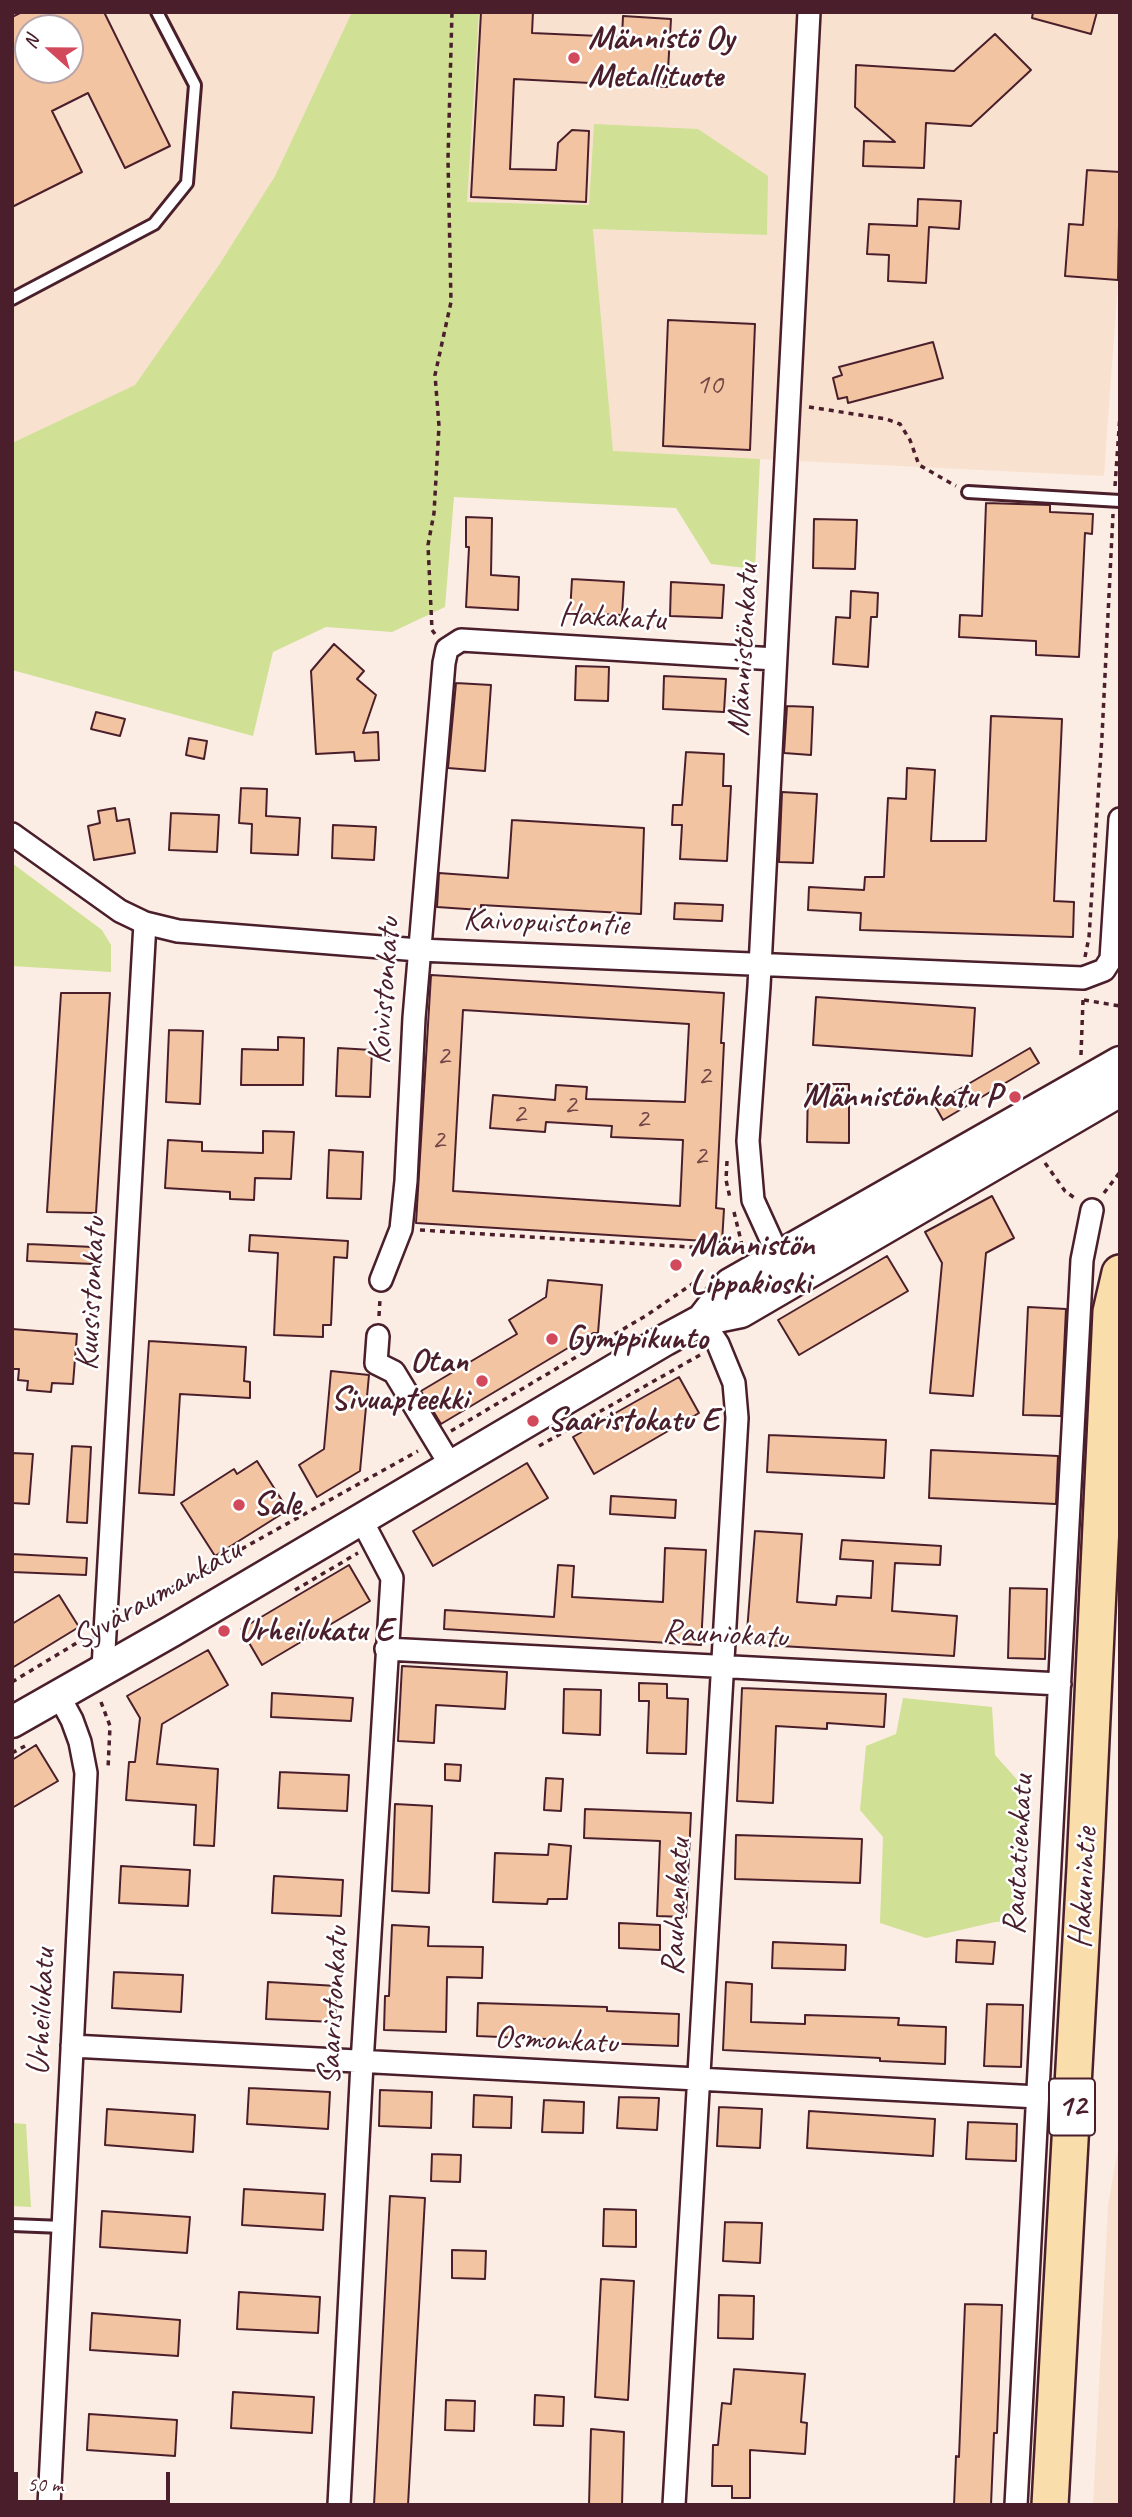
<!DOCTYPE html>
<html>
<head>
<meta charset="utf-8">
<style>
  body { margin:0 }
  #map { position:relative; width:1132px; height:2517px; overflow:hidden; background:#fbede3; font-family:Caveat,sans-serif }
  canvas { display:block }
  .frame { position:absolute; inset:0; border:14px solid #4a1f2b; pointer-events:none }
  .north { position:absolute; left:14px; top:14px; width:70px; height:70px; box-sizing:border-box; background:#fff; border:2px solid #b7a5aa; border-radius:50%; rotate:291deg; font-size:19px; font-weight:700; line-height:28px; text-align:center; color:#4a1f2b }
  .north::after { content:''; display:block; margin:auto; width:24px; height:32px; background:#d1495b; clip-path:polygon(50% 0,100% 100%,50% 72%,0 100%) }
  .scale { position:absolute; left:14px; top:2472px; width:156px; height:32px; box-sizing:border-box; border:4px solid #4a1f2b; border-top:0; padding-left:9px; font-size:21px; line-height:24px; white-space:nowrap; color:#4a1f2b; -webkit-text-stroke:5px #fff; paint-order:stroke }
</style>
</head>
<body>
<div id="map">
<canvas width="1132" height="2517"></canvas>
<div class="frame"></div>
<div class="north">N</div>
<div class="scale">50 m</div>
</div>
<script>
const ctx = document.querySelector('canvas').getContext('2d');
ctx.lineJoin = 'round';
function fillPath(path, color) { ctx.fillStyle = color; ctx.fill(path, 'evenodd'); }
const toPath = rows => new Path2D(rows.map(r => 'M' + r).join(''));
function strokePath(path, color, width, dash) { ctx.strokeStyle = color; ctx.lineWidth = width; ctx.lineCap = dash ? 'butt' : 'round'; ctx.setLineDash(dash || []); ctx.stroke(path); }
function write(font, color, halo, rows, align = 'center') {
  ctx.font = font + ' Caveat,sans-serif'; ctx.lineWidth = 5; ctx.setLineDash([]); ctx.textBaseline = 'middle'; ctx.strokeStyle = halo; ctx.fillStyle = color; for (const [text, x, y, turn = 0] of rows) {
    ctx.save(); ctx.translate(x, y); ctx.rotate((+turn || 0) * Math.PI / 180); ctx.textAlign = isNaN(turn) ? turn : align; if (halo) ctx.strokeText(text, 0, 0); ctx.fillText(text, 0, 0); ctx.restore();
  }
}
const built = toPath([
  [12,12,352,12,275,176,219,265,135,385,12,443],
  [28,28,70,28,70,70,28,70],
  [479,12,1120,12,1120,254,1104,476,613,452,593,229,767,235,594,124,589,205,466,202],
  [1120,2137,1120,2505,1093,2505,1108,2205]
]);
const green = toPath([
  [352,12,479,12,467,202,589,205,594,124,698,129,768,176,767,235,593,229,613,451,760,459,755,569,711,564,676,508,454,497,445,607,392,632,326,627,273,652,253,736,12,670,12,443,135,385,219,265,275,176],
  [12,863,102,930,111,945,111,972,12,966],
  [903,1698,992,1707,995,1755,1021,1784,1015,1921,995,1922,926,1938,880,1923,883,1837,860,1810,866,1746,896,1734],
  [12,2123,26,2124,31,2207,12,2206]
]);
const building = toPath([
  [22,12,104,12,170,146,125,168,88,93,52,111,82,172,12,207,12,17,22,12],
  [28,28,70,28,70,70,28,70,28,28],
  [481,12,533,12,532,33,622,37,623,16,671,19,667,87,514,79,510,169,556,170,558,143,572,130,589,131,586,202,471,197,481,12],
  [1033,12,1097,12,1091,34,1032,18,1033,12],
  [995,34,1031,70,971,126,926,123,924,168,863,166,864,141,895,142,855,107,856,65,954,71,995,34],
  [1087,170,1120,172,1118,280,1065,276,1069,224,1083,225,1087,170],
  [918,199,961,201,959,229,929,227,926,283,888,281,889,255,867,254,869,224,917,226,918,199],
  [668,320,755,324,750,450,663,446,668,320],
  [933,342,943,378,848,403,847,397,838,399,833,378,842,375,839,367,933,342],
  [986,503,1050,505,1050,512,1093,514,1092,534,1085,533,1079,657,1036,655,1036,641,959,637,960,615,982,616,986,503],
  [466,517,492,518,491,575,519,577,518,610,466,607,469,547,466,547,466,517],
  [814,519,857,520,855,569,813,568,814,519],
  [572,579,624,582,622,615,570,613,572,579],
  [671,582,724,585,722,618,670,616,671,582],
  [851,591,878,593,877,617,871,617,868,667,833,664,836,617,850,618,851,591],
  [334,644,364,671,357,679,376,695,363,733,378,732,379,760,355,761,354,752,316,754,311,671,334,644],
  [576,666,609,667,608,701,575,700,576,666],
  [664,676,726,679,724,712,663,709,664,676],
  [456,683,491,685,485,771,448,768,456,683],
  [787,706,813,707,811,755,784,753,787,706],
  [96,712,125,719,120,736,91,729,96,712],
  [991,716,1062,719,1054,901,1074,902,1073,937,860,930,861,913,808,910,809,887,864,890,865,877,884,877,888,798,906,799,907,768,935,770,931,841,986,841,991,716],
  [189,738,207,741,204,759,186,755,189,738],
  [686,752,724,754,723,786,731,786,727,861,680,859,682,825,672,825,673,805,682,805,686,752],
  [241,788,267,789,266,816,300,818,298,855,251,853,252,824,239,823,241,788],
  [782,792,817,794,813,863,779,862,782,792],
  [115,808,117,821,129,819,135,853,94,860,88,826,100,823,98,811,115,808],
  [171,813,219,815,217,852,169,850,171,813],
  [512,820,644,828,641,914,481,905,481,910,437,907,439,873,508,878,512,820],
  [333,825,376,827,374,860,332,858,333,825],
  [675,903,723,905,722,921,674,919,675,903],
  [431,975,724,993,721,1043,724,1043,716,1208,724,1209,722,1242,416,1223,431,975],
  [463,1010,689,1024,685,1102,586,1099,587,1087,556,1085,555,1100,493,1095,490,1128,545,1132,546,1122,612,1126,611,1137,683,1140,680,1206,453,1191,463,1010],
  [61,993,110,993,96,1213,47,1212,61,993],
  [816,997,975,1008,972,1056,813,1045,816,997],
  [169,1030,203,1031,200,1104,166,1102,169,1030],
  [278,1037,304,1038,303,1085,241,1085,242,1049,278,1050,278,1037],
  [338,1048,372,1050,370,1097,336,1096,338,1048],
  [1030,1048,1039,1063,943,1120,934,1104,1030,1048],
  [808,1084,849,1084,849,1143,807,1142,808,1084],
  [263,1131,294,1132,291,1179,255,1178,254,1200,230,1199,230,1192,165,1188,168,1140,202,1142,202,1151,263,1153,263,1131],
  [329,1150,363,1152,361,1199,327,1198,329,1150],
  [992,1196,1014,1238,986,1253,973,1396,930,1393,942,1263,925,1232,992,1196],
  [250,1235,348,1241,347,1258,334,1257,331,1325,323,1325,323,1337,274,1335,278,1253,249,1251,250,1235],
  [28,1244,93,1247,93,1264,27,1261,28,1244],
  [887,1256,908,1291,799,1355,778,1320,887,1256],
  [548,1280,602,1285,598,1333,593,1333,441,1424,421,1391,517,1334,509,1320,546,1297,548,1280],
  [1028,1307,1066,1309,1061,1416,1023,1415,1028,1307],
  [12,1329,77,1334,73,1384,52,1383,51,1392,27,1390,28,1381,18,1380,19,1369,12,1369,12,1329],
  [149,1341,246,1347,244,1381,250,1382,250,1398,180,1394,174,1495,139,1493,149,1341],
  [331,1371,369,1375,360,1471,317,1497,299,1465,324,1449,331,1371],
  [679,1377,699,1413,594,1474,573,1437,679,1377],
  [769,1435,886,1440,884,1478,767,1472,769,1435],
  [72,1446,91,1447,87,1523,67,1522,72,1446],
  [931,1450,1058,1456,1056,1504,929,1498,931,1450],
  [12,1453,33,1454,29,1504,12,1503,12,1453],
  [257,1461,288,1510,215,1556,181,1503,234,1469,237,1474,257,1461],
  [527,1463,548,1498,433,1566,413,1531,527,1463],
  [611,1496,676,1500,675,1518,610,1514,611,1496],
  [755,1531,802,1534,797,1602,836,1605,837,1596,871,1598,873,1561,840,1559,842,1540,941,1546,940,1565,895,1563,892,1611,957,1616,954,1656,746,1644,755,1531],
  [665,1548,706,1550,701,1645,444,1629,445,1610,554,1617,558,1565,574,1566,572,1597,663,1602,665,1548],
  [12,1554,87,1558,86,1575,12,1572,12,1554],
  [349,1565,370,1601,262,1665,241,1629,349,1565],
  [1010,1588,1047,1589,1045,1659,1008,1658,1010,1588],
  [59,1595,79,1627,12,1668,12,1624,59,1595],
  [208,1650,228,1685,162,1724,157,1764,218,1769,214,1846,194,1845,196,1805,126,1800,129,1762,135,1762,140,1718,127,1696,208,1650],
  [402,1666,507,1672,505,1709,436,1705,434,1743,398,1741,402,1666],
  [639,1683,667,1684,667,1698,688,1699,686,1754,647,1753,649,1701,639,1701,639,1683],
  [742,1688,886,1694,884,1727,827,1723,827,1729,776,1726,773,1803,737,1801,742,1688],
  [564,1689,601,1690,600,1735,563,1733,564,1689],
  [272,1693,353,1698,351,1721,271,1717,272,1693],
  [36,1745,58,1781,12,1808,12,1760,36,1745],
  [445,1764,461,1765,460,1781,445,1780,445,1764],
  [280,1772,349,1775,347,1811,278,1808,280,1772],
  [546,1778,563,1779,561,1811,544,1810,546,1778],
  [395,1804,432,1806,429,1893,392,1891,395,1804],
  [585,1809,691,1813,686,1917,657,1916,660,1841,584,1838,585,1809],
  [736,1835,862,1839,860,1883,735,1879,736,1835],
  [549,1844,571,1846,567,1899,548,1899,547,1904,493,1902,495,1853,548,1855,549,1844],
  [121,1866,190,1870,188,1906,119,1903,121,1866],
  [274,1876,343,1880,341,1916,272,1913,274,1876],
  [619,1923,660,1925,660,1950,619,1948,619,1923],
  [392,1925,429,1927,428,1946,483,1947,482,1978,447,1977,446,2032,384,2030,385,1996,389,1996,392,1925],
  [957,1940,995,1942,993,1964,956,1962,957,1940],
  [773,1942,846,1945,845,1970,772,1968,773,1942],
  [114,1972,183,1975,181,2012,112,2008,114,1972],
  [268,1982,337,1986,335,2022,266,2019,268,1982],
  [726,1982,752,1984,751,2022,805,2024,805,2015,899,2018,898,2025,946,2027,945,2064,880,2061,880,2058,723,2050,726,1982],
  [478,2003,607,2007,607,2011,679,2014,678,2046,546,2041,546,2039,477,2036,478,2003],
  [987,2004,1023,2005,1021,2067,984,2066,987,2004],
  [249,2088,330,2092,328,2129,247,2124,249,2088],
  [380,2090,432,2092,431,2128,379,2126,380,2090],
  [474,2095,512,2097,511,2128,473,2127,474,2095],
  [619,2097,659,2098,657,2130,617,2128,619,2097],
  [544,2100,584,2102,583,2133,542,2132,544,2100],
  [719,2107,762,2109,760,2148,717,2146,719,2107],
  [107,2109,195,2115,193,2152,105,2145,107,2109],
  [809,2111,935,2119,933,2156,807,2148,809,2111],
  [968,2122,1017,2124,1016,2161,966,2159,968,2122],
  [432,2154,461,2155,460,2182,431,2181,432,2154],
  [244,2189,325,2194,323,2230,242,2225,244,2189],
  [390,2196,425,2198,408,2505,374,2505,390,2196],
  [604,2209,636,2210,636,2247,603,2246,604,2209],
  [102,2211,190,2217,187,2253,100,2247,102,2211],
  [725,2222,762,2223,760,2263,723,2261,725,2222],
  [452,2250,486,2251,485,2279,452,2278,452,2250],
  [601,2279,634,2281,628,2400,595,2397,601,2279],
  [239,2292,320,2297,318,2333,237,2329,239,2292],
  [719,2295,754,2296,753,2339,718,2338,719,2295],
  [965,2304,1002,2305,997,2433,994,2433,991,2505,954,2505,956,2456,959,2457,965,2304],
  [92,2313,180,2320,178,2356,90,2350,92,2313],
  [734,2369,805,2374,801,2422,807,2423,805,2454,750,2450,750,2498,732,2498,732,2486,712,2486,713,2445,718,2445,722,2403,731,2404,734,2369],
  [233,2392,314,2397,312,2433,231,2428,233,2392],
  [535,2395,564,2397,563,2426,534,2425,535,2395],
  [446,2400,475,2401,474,2431,445,2430,446,2400],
  [89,2414,177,2420,175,2456,87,2450,89,2414],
  [591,2429,624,2432,622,2505,589,2505,591,2429]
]);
const path = toPath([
  [809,407,886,419,900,424,910,440,919,465,956,486],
  [1115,486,1120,415],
  [435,634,432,630,428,545,434,513,439,426,435,375,451,302,448,159,452,12],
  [1085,957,1089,937,1102,736,1113,514],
  [1084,1000,1120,1006],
  [1081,1055,1083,1000],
  [727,1161,726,1180,730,1198],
  [1045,1163,1065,1191,1076,1199],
  [1104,1193,1120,1172],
  [734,1212,743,1249],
  [420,1230,738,1250],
  [379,1316,380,1299],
  [451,1431,647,1315,701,1278],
  [539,1446,700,1355],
  [295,1590,358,1553],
  [128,1612,418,1451],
  [12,1682,85,1638],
  [101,1702,110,1726,108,1769],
  [12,1753,25,1746]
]);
const service = toPath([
  [12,299,154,224,187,183,195,85,157,12],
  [968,492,1120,501],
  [12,2225,63,2227]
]);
const minor = toPath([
  [12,834,120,911,145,923,178,931,419,950,1083,978,1104,970,1111,959,1120,819],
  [784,1268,753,1200,748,1141,759,986,809,12],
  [381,1280,401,1229,406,1181,414,1018,444,663,447,649,461,640,775,659],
  [378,1336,376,1363,394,1372,451,1466],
  [386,1649,1060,1684],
  [103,1668,145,923],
  [72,2046,1038,2097],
  [49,2505,86,1773,80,1742,72,1720,59,1696],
  [339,2505,362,2063,392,1578,361,1519],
  [674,2505,737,1418,734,1383,718,1344,702,1320],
  [1016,2505,1082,1260,1092,1210]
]);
const secondary = toPath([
  [702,1320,730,1284,1120,1062],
  [12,1722,172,1631,665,1340,702,1320,741,1312,1120,1091]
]);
const trunk = toPath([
  [1050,2505,1085,1867,1111,1312,1120,1273]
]);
const markers = [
  [574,58,7,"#d1495b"],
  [1015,1097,7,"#d1495b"],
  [676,1265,7,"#d1495b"],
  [552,1339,7,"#d1495b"],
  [482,1381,7,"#d1495b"],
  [533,1421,7,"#d1495b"],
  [239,1505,7,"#d1495b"],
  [224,1631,7,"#d1495b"]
];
const numberNames = [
  ["10",709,385],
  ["2",443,1056],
  ["2",704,1076],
  ["2",570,1105],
  ["2",519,1114],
  ["2",642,1119],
  ["2",438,1140],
  ["2",700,1156]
];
const shields = [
  [1072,2107,46]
];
const shieldNames = [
  ["12",1072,2107]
];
const poiNames = [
  ["Männistö Oy",588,39],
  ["Metallituote",588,77],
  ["Männistönkatu P",1001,1097,"right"],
  ["Männistön",690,1246],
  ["Lippakioski",690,1284],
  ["Gymppikunto",566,1339],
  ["Otan",468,1362,"right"],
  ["Sivuapteekki",468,1400,"right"],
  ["Saaristokatu E",547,1421],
  ["Sale",253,1505],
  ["Urheilukatu E",238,1631]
];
const streetNames = [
  ["Hakakatu",612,618,3],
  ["Männistönkatu",744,650,-87],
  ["Kaivopuistontie",546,923,2],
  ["Koivistonkatu",385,991,-86],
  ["Kuusistonkatu",92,1294,-87],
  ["Syväraumankatu",157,1595,-30],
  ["Rauniokatu",725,1635,3],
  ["Rautatienkatu",1019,1855,-87],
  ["Hakunintie",1084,1888,-87],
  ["Rauhankatu",677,1907,-87],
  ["Saaristonkatu",334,2006,-87],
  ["Urheilukatu",42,2012,-87],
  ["Osmonkatu",556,2041,3]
];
fillPath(built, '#f9e1d0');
fillPath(green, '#d0e094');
fillPath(building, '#f3c4a2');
strokePath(building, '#4a1f2b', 2);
strokePath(service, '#4a1f2b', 16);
strokePath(minor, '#4a1f2b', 26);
strokePath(secondary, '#4a1f2b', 35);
strokePath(trunk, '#4a1f2b', 40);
strokePath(path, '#4a1f2b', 3.5, [5, 5]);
strokePath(service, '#fff', 10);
strokePath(minor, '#fff', 21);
strokePath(secondary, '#fff', 30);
strokePath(trunk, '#f9deab', 35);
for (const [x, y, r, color] of markers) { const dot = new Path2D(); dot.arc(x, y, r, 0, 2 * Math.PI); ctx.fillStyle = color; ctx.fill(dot); strokePath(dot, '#fff', 2.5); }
write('30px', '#744849', null, numberNames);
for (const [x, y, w] of shields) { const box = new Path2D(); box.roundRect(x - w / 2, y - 28.5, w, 57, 5); ctx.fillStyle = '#fff'; ctx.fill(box); strokePath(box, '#4a1f2b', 2); }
write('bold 32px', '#4a1f2b', null, shieldNames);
write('bold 33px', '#4a1f2b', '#fff', poiNames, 'left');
write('33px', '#4a1f2b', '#fff', streetNames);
</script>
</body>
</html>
